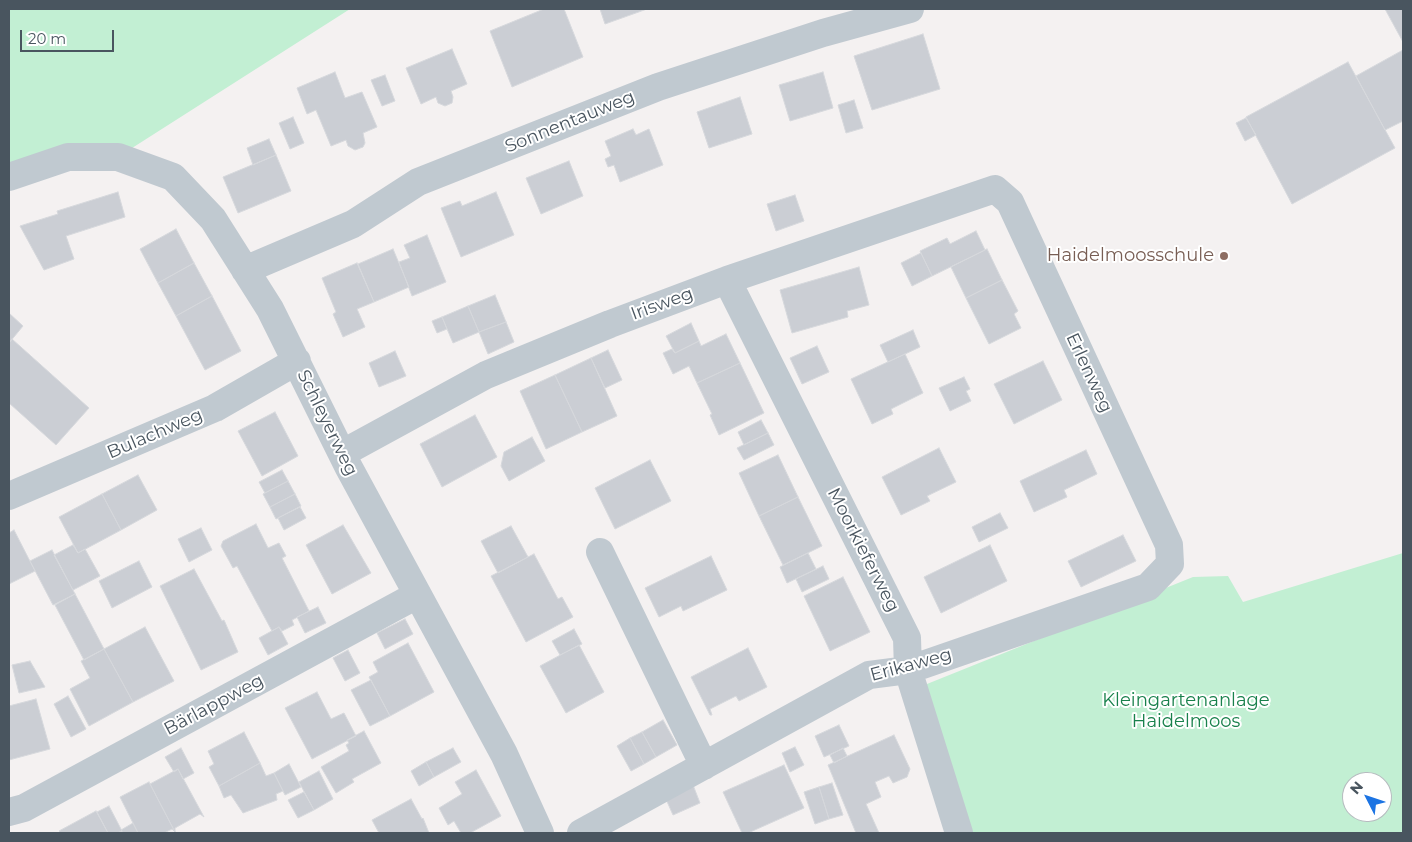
<!DOCTYPE html>
<html>
<head>
<meta charset="utf-8">
<style>
  body { margin:0 }
  #map { position:relative; width:1412px; height:842px; overflow:hidden; background:#f4f1f1; font-family:Montserrat,sans-serif }
  canvas { display:block }
  .frame { position:absolute; inset:0; border:10px solid #49555f; pointer-events:none }
  .north { position:absolute; left:1342px; top:772px; width:50px; height:50px; box-sizing:border-box; background:#fff; border:1px solid #b6bbbf; border-radius:50%; rotate:311deg; font-size:14px; font-weight:700; line-height:20px; text-align:center; color:#49555f }
  .north::after { content:''; display:block; margin:auto; width:18px; height:22px; background:#1c74e3; clip-path:polygon(50% 0,100% 100%,50% 72%,0 100%) }
  .scale { position:absolute; left:20px; top:30px; width:94px; height:22px; box-sizing:border-box; border:2px solid #49555f; border-top:0; padding-left:6px; font-size:15px; line-height:18px; white-space:nowrap; color:#49555f; -webkit-text-stroke:4px #fff; paint-order:stroke }
</style>
</head>
<body>
<div id="map">
<canvas width="1412" height="842"></canvas>
<div class="frame"></div>
<div class="north">N</div>
<div class="scale">20 m</div>
</div>
<script>
const ctx = document.querySelector('canvas').getContext('2d');
ctx.lineJoin = 'round';
function fillPath(path, color) { ctx.fillStyle = color; ctx.fill(path, 'evenodd'); }
const toPath = rows => new Path2D(rows.map(r => 'M' + r).join(''));
function strokePath(path, color, width, dash) { ctx.strokeStyle = color; ctx.lineWidth = width; ctx.lineCap = dash ? 'butt' : 'round'; ctx.setLineDash(dash || []); ctx.stroke(path); }
function write(font, color, halo, rows, align = 'center') {
  ctx.font = font + ' Montserrat,sans-serif'; ctx.lineWidth = 4; ctx.setLineDash([]); ctx.textBaseline = 'middle'; ctx.strokeStyle = halo; ctx.fillStyle = color; for (const [text, x, y, turn = 0] of rows) {
    ctx.save(); ctx.translate(x, y); ctx.rotate((+turn || 0) * Math.PI / 180); ctx.textAlign = isNaN(turn) ? turn : align; if (halo) ctx.strokeText(text, 0, 0); ctx.fillText(text, 0, 0); ctx.restore();
  }
}
const green = toPath([
  [9,9,350,9,118,157,9,177],
  [1403,553,1403,833,971,833,922,686,1193,577,1228,576,1243,602],
  [1352,782,1382,782,1382,812,1352,812]
]);
const building = toPath([
  [544,9,564,9,583,57,512,87,490,31,544,9],
  [600,9,647,9,605,24,600,9],
  [1385,9,1403,9,1403,42,1385,9],
  [923,34,940,89,872,110,854,56,923,34],
  [452,49,467,84,451,91,453,97,452,103,445,106,438,103,436,97,421,104,406,68,452,49],
  [1403,50,1403,121,1385,130,1356,76,1403,50],
  [1348,62,1395,148,1292,204,1246,117,1348,62],
  [335,72,345,98,362,92,377,127,363,133,365,143,363,147,355,150,348,146,346,140,331,146,316,110,307,114,297,88,335,72],
  [823,72,833,108,790,121,779,85,823,72],
  [385,75,395,101,382,106,371,80,385,75],
  [740,97,752,134,709,148,697,112,740,97],
  [854,100,863,128,846,133,838,105,854,100],
  [293,117,304,143,290,149,279,123,293,117],
  [1246,118,1256,135,1245,141,1236,123,1246,118],
  [633,129,636,135,649,129,663,165,620,182,614,165,608,167,605,159,611,156,605,141,633,129],
  [269,139,276,155,253,165,247,148,269,139],
  [276,155,291,191,238,213,223,177,276,155],
  [569,161,583,196,541,214,526,178,569,161],
  [118,192,125,217,66,236,74,259,44,270,20,226,58,214,57,211,118,192],
  [496,192,514,235,461,257,441,208,460,201,462,206,496,192],
  [795,195,804,221,776,231,767,204,795,195],
  [176,229,194,263,158,283,140,249,176,229],
  [976,231,985,250,932,276,920,251,947,238,950,244,976,231],
  [427,235,446,282,412,296,399,262,410,258,404,245,427,235],
  [393,249,409,287,374,302,358,264,393,249],
  [987,249,1002,280,966,298,951,267,987,249],
  [921,253,932,276,912,286,901,263,921,253],
  [194,263,212,296,176,316,158,283,194,263],
  [357,263,374,302,357,309,365,327,343,337,333,314,336,312,322,278,357,263],
  [859,267,869,305,847,311,848,317,792,333,780,290,859,267],
  [1002,280,1018,311,1014,314,1021,328,989,344,966,298,1002,280],
  [495,295,506,322,479,332,468,306,495,295],
  [212,296,241,351,205,370,176,316,212,296],
  [468,306,479,332,453,343,442,317,468,306],
  [9,313,23,326,9,343,9,313],
  [442,317,447,329,437,333,432,321,442,317],
  [506,322,514,342,488,354,479,332,506,322],
  [691,323,699,341,675,353,666,336,691,323],
  [913,330,920,347,888,362,880,345,913,330],
  [726,334,740,363,697,383,689,366,673,374,663,353,672,349,675,353,699,341,701,346,726,334],
  [12,339,89,408,56,445,9,403,9,343,12,339],
  [817,346,829,372,802,384,790,358,817,346],
  [608,350,622,380,605,388,591,358,608,350],
  [395,351,406,376,379,387,369,363,395,351],
  [905,354,923,393,891,409,893,414,872,424,851,379,905,354],
  [591,358,617,416,582,432,555,375,591,358],
  [1043,361,1062,400,1014,424,994,384,1043,361],
  [740,363,764,413,719,435,710,415,712,414,697,383,740,363],
  [555,375,582,432,546,449,520,391,555,375],
  [964,377,970,389,966,391,971,401,950,411,939,388,964,377],
  [275,412,298,456,262,476,238,431,275,412],
  [475,415,497,457,442,487,420,444,475,415],
  [761,420,768,433,744,445,738,432,761,420],
  [768,433,774,445,744,460,737,448,768,433],
  [532,437,545,461,509,481,501,466,504,452,532,437],
  [939,448,956,482,927,496,930,501,901,515,882,477,939,448],
  [1086,450,1097,474,1064,490,1067,497,1034,512,1020,481,1086,450],
  [778,455,798,497,759,516,739,473,778,455],
  [650,460,671,501,615,529,595,488,650,460],
  [282,470,288,481,265,493,259,482,282,470],
  [138,475,157,510,121,530,102,494,138,475],
  [288,481,295,494,270,507,263,494,288,481],
  [102,494,121,530,78,553,59,517,102,494],
  [295,494,301,506,276,519,270,507,295,494],
  [798,497,822,546,783,565,759,516,798,497],
  [300,507,306,518,284,530,278,518,300,507],
  [1000,513,1008,528,979,542,972,527,1000,513],
  [256,524,268,548,279,543,286,556,282,558,309,611,292,620,294,625,282,631,279,627,272,631,237,566,233,568,221,546,223,541,256,524],
  [343,525,371,573,332,594,306,545,343,525],
  [511,526,528,557,498,573,481,541,511,526],
  [201,528,212,550,189,562,178,539,201,528],
  [14,530,35,571,9,584,9,533,14,530],
  [1123,535,1136,561,1081,587,1068,561,1123,535],
  [73,545,78,553,85,549,100,576,73,590,54,555,73,545],
  [990,545,1007,581,941,613,924,577,990,545],
  [52,550,75,594,53,605,30,561,52,550],
  [808,553,816,569,787,583,780,567,808,553],
  [534,554,558,599,562,597,573,617,526,642,491,576,534,554],
  [711,556,727,590,683,611,681,606,659,617,645,588,711,556],
  [139,561,152,587,112,608,99,581,139,561],
  [823,566,829,579,802,592,796,579,823,566],
  [194,569,222,621,224,620,238,652,201,670,160,586,194,569],
  [843,577,870,632,830,651,804,596,843,577],
  [75,594,104,649,84,660,55,605,75,594],
  [318,607,326,623,305,633,297,617,318,607],
  [405,619,413,634,385,649,377,633,405,619],
  [145,627,174,681,133,702,104,649,145,627],
  [279,627,288,644,268,655,259,638,279,627],
  [574,629,582,644,560,655,552,641,574,629],
  [408,643,434,692,390,716,369,677,378,672,373,662,408,643],
  [579,645,604,692,566,713,540,666,579,645],
  [748,648,767,687,739,701,736,696,710,709,712,715,710,715,691,677,748,648],
  [104,649,133,702,89,726,70,689,90,678,81,661,104,649],
  [348,650,360,673,345,681,333,658,348,650],
  [30,661,45,687,19,693,12,665,30,661],
  [371,680,390,716,370,726,351,690,371,680],
  [317,692,331,719,344,713,356,736,312,759,285,708,317,692],
  [68,696,86,729,71,737,54,704,68,696],
  [36,699,50,749,9,760,9,706,36,699],
  [663,720,677,745,656,757,642,732,663,720],
  [839,725,849,746,824,757,815,736,839,725],
  [364,731,381,763,352,779,354,782,336,793,321,767,349,751,346,745,349,743,347,740,364,731],
  [244,732,260,763,219,786,209,767,214,764,208,751,244,732],
  [642,732,656,757,644,764,630,738,642,732],
  [894,735,910,769,907,777,893,783,889,776,875,782,881,797,866,804,879,833,856,833,828,765,894,735],
  [630,738,644,764,631,771,617,746,630,738],
  [795,747,804,765,790,772,782,753,795,747],
  [181,748,194,773,183,779,178,769,174,772,165,757,181,748],
  [453,748,461,762,434,777,426,762,453,748],
  [843,748,847,756,834,763,830,755,843,748],
  [426,762,434,777,419,786,411,771,426,762],
  [260,763,266,776,274,773,283,791,276,794,277,800,243,813,231,795,224,798,219,786,260,763],
  [289,764,301,787,285,795,274,773,289,764],
  [784,765,804,808,748,833,742,833,723,792,784,765],
  [178,769,204,817,200,814,175,828,175,832,150,784,178,769],
  [476,770,501,816,470,833,461,833,454,821,448,825,439,808,462,794,455,782,476,770],
  [319,771,333,799,314,810,299,782,319,771],
  [149,782,150,784,175,832,172,829,164,833,138,833,120,797,149,782],
  [832,783,843,815,829,819,819,787,832,783],
  [693,785,700,803,673,815,665,797,693,785],
  [819,787,829,819,815,824,804,792,819,787],
  [304,792,314,810,298,818,288,800,304,792],
  [411,799,422,819,423,818,429,833,379,833,372,820,411,799],
  [109,806,122,831,117,833,108,833,97,812,109,806],
  [96,811,108,833,61,833,59,831,96,811],
  [133,823,138,833,123,833,121,830,133,823]
]);
const minor = toPath([
  [9,177,68,157,118,157,173,177,213,219,270,309,348,466,504,754,540,833],
  [245,270,353,224,418,182,658,87,823,33,910,9],
  [727,280,907,638,908,670,959,833],
  [343,453,486,375,610,324,727,280,995,189,1010,202,1169,545,1170,564,1148,587,908,670,869,675,581,833],
  [9,496,215,408,297,361],
  [600,552,704,766],
  [9,812,24,808,417,595]
]);
const markers = [
  [1224,256,5,"#8d6e63"]
];
const streetNames = [
  ["Sonnentauweg",570,122,-22],
  ["Irisweg",662,304,-20],
  ["Erlenweg",1089,373,65],
  ["Schleyerweg",327,423,64],
  ["Bulachweg",155,434,-23],
  ["Moorkieferweg",863,550,63],
  ["Erikaweg",911,665,-15],
  ["Bärlappweg",214,705,-28]
];
const educationNames = [
  ["Haidelmoosschule",1214,256]
];
const parkNames = [
  ["Kleingartenanlage",1186,701],
  ["Haidelmoos",1186,722]
];
fillPath(green, '#c2efd3');
fillPath(building, '#cbced4');
strokePath(building, '#d6d8dc', 1);
strokePath(minor, '#c0c9d0', 28);
for (const [x, y, r, color] of markers) { const dot = new Path2D(); dot.arc(x, y, r, 0, 2 * Math.PI); ctx.fillStyle = color; ctx.fill(dot); strokePath(dot, '#fff', 2); }
write('18px', '#49555f', '#fff', streetNames);
write('18px', '#785e54', '#fff', educationNames, 'right');
write('18px', '#19814c', '#fff', parkNames);
</script>
</body>
</html>
